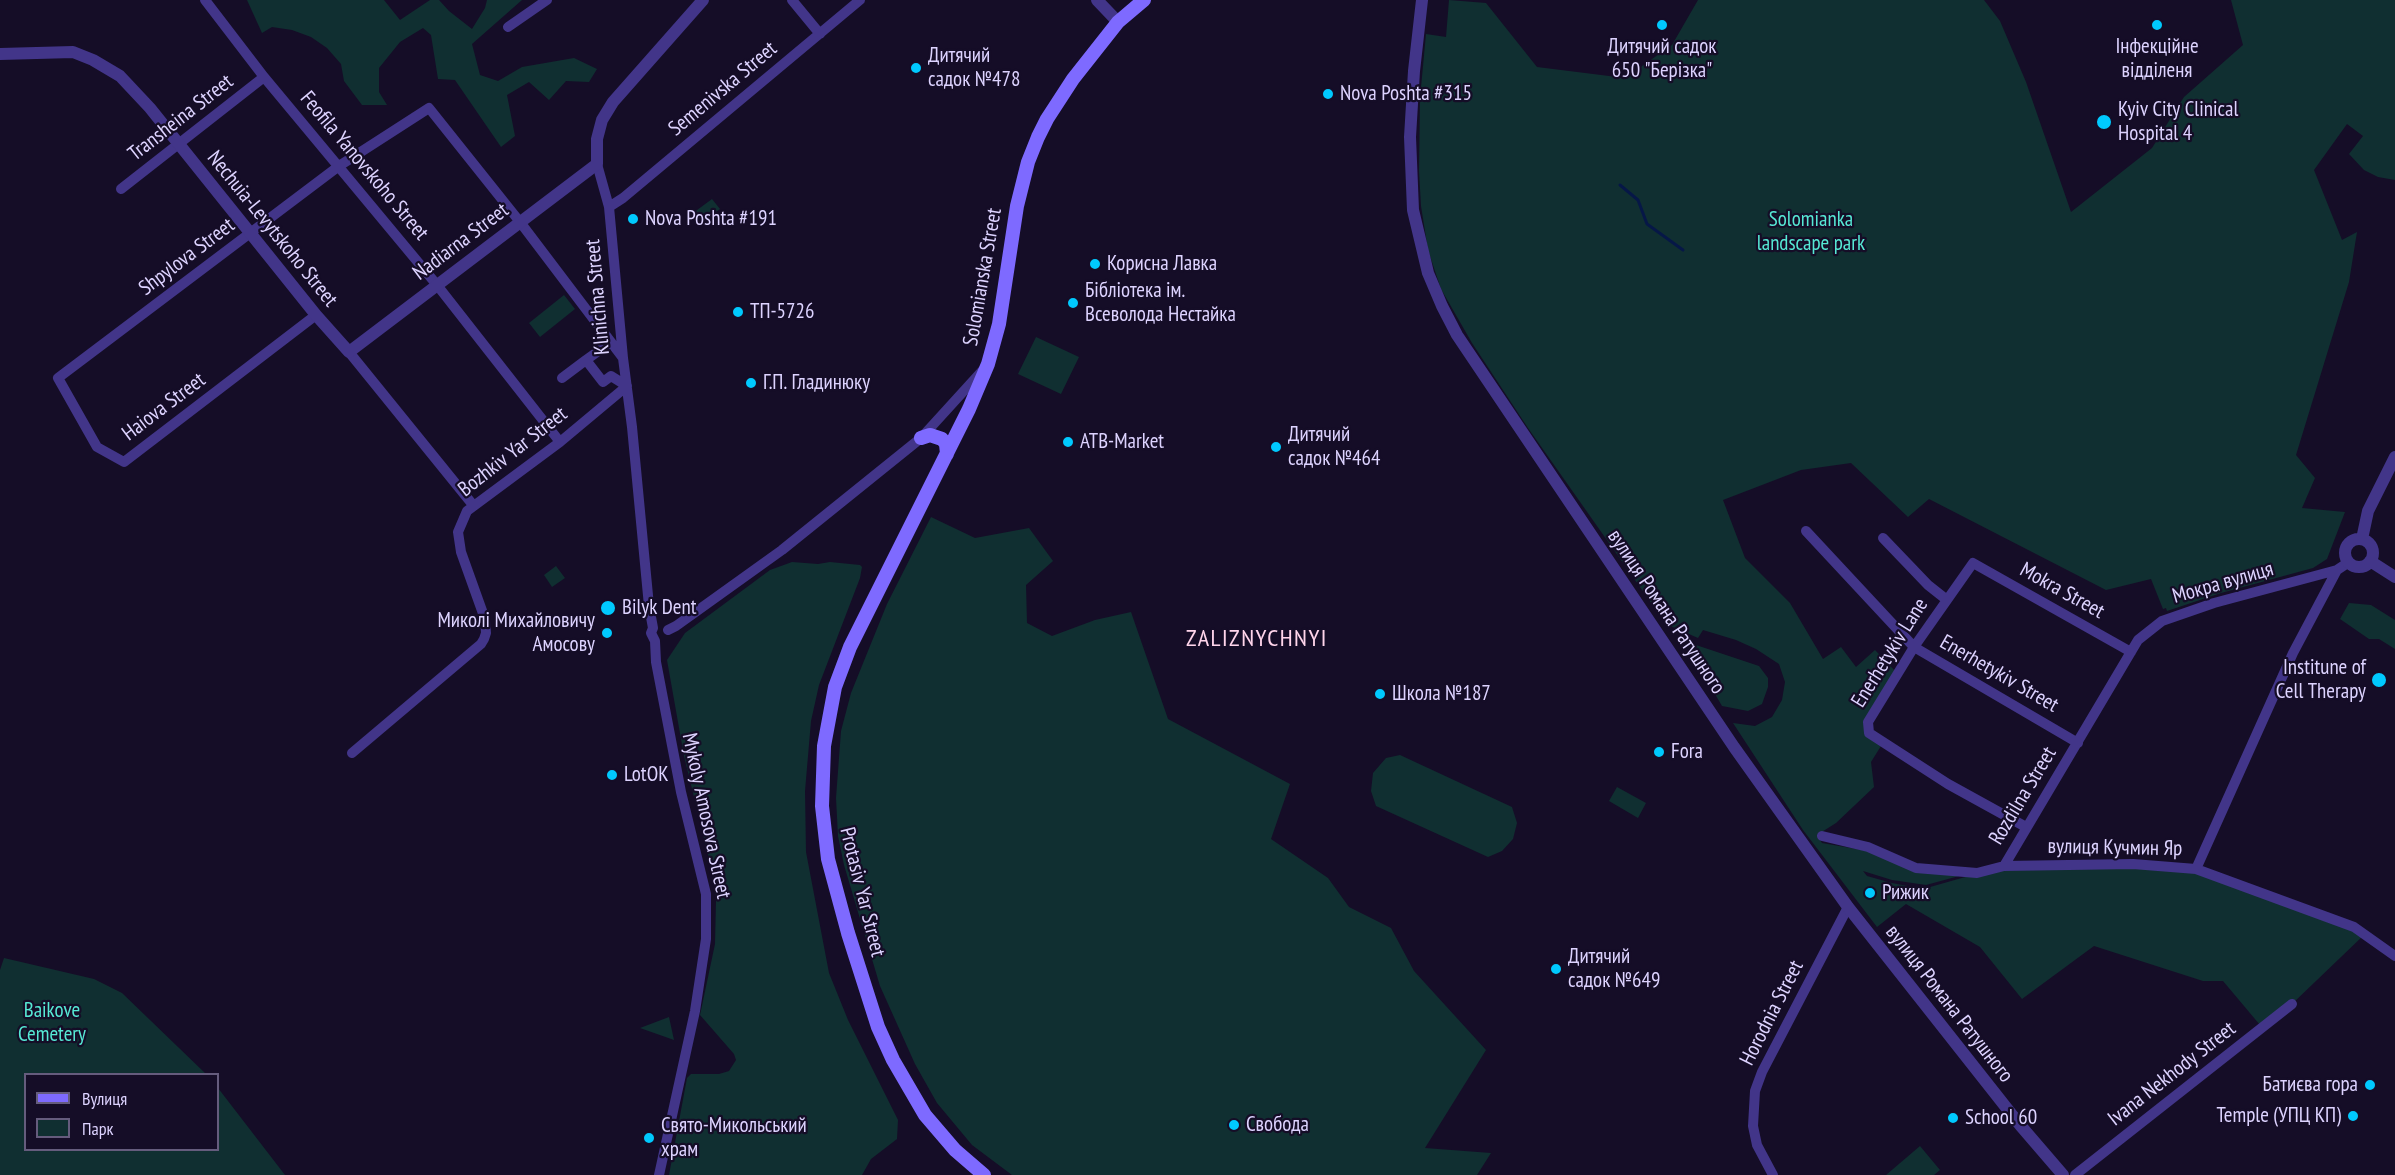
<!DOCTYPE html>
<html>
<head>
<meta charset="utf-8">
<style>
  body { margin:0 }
  #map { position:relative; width:2395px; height:1175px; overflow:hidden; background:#150d27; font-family:"PT Sans Narrow",sans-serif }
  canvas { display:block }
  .legend { position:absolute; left:24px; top:1073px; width:195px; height:78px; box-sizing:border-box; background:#150d27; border:2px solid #655c7d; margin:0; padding:8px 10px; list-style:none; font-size:18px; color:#ddd3ff }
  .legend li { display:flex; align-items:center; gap:12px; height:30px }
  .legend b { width:30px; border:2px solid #655c7d }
</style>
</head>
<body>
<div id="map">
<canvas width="2395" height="1175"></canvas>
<ul class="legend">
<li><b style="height:8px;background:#7e6aff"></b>Вулиця</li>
<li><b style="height:16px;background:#102f31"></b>Парк</li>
</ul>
</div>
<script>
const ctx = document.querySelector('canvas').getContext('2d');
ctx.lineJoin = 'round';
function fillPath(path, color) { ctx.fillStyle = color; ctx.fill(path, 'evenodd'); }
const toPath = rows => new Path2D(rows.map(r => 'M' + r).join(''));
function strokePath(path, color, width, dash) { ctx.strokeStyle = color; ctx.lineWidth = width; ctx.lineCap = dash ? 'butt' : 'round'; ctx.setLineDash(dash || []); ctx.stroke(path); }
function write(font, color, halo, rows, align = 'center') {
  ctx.font = font + ' "PT Sans Narrow",sans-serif'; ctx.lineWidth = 4.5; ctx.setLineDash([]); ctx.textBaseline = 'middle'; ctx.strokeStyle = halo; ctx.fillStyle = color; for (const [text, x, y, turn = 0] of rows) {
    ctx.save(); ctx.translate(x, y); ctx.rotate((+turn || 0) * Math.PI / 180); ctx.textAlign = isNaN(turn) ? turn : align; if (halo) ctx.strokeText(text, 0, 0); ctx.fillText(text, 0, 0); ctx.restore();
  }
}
const green = toPath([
  [247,0,384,0,400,20,430,0,439,0,449,11,472,29,485,8,487,0,522,0,472,44,480,75,498,81,522,67,574,58,597,69,589,82,566,81,549,100,529,82,507,95,515,136,501,147,455,80,438,79,431,35,423,28,400,42,379,68,379,92,387,105,362,105,344,81,341,64,327,48,311,37,292,30,272,27,262,33],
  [1449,0,1486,3,1537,67,1625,78,1672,45,1698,0,1984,0,2000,21,2026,82,2071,212,2152,148,2184,97,2243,45,2231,0,2395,0,2395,180,2378,177,2364,170,2349,154,2363,136,2347,124,2314,170,2342,240,2357,232,2349,282,2296,455,2315,478,2302,508,2345,512,2327,559,2313,568,2221,593,2167,611,2166,608,2163,609,2151,579,2106,590,1929,499,1908,517,1851,463,1801,470,1723,500,1745,558,1790,603,1823,659,1841,647,1856,667,1875,650,1896,672,1864,722,1881,746,1871,762,1874,787,1836,823,1817,835,1822,843,1868,851,1915,870,1970,873,1926,885,1892,880,1863,871,1867,876,1892,883,1923,889,2004,866,2196,869,2365,934,2292,1004,2260,1025,2223,981,2203,981,2094,946,2022,999,1980,947,1906,904,1877,927,1803,830,1733,723,1755,726,1772,717,1782,700,1785,682,1779,664,1756,649,1736,640,1703,630,1698,638,1666,624,1528,428,1472,343,1441,289,1428,250,1421,206,1419,171,1420,98,1426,34,1446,37],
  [712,199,720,209,701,224,693,213],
  [564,295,575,309,540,337,529,323],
  [1036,337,1079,357,1061,394,1018,374],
  [931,517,975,538,1029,528,1053,561,1026,585,1027,623,1052,636,1095,620,1131,612,1168,719,1290,784,1271,839,1328,878,1349,907,1391,928,1414,971,1486,1050,1425,1148,1491,1153,1477,1175,1012,1175,972,1145,937,1103,915,1064,880,986,844,865,838,836,836,798,841,731,851,693,887,604],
  [792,562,818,564,830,562,860,565,862,567,860,578,819,685,811,721,805,791,806,852,829,973,848,1020,898,1120,897,1139,871,1159,862,1175,669,1175,687,1078,691,1074,719,1074,729,1071,736,1060,734,1054,700,1015,715,944,716,901,713,875,684,756,667,660,685,633,770,570],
  [556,566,565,578,552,587,544,575],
  [2349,603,2371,605,2395,620,2395,649,2379,639,2369,639,2340,619],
  [1684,641,1759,666,1768,678,1768,687,1762,704,1748,711,1722,706],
  [1400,755,1512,807,1517,823,1513,839,1502,851,1488,857,1376,806,1371,791,1373,773,1386,758],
  [1617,787,1646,803,1638,818,1609,801],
  [4,958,94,979,122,993,206,1074,26,1074,26,1150,218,1150,218,1088,285,1175,0,1175,0,970],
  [669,1017,674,1040,640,1028],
  [1920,1146,1940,1170,1934,1175,1886,1175]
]);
const stream = toPath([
  [1620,185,1638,200,1647,224,1683,250]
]);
const minor = toPath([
  [205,0,264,77,437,285,560,442],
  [792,0,820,34],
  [508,27,547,0],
  [597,164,609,207,623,358,632,427,649,606,653,628,651,633,655,641,656,662,681,792,706,894,706,939,695,1011,659,1175],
  [121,189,264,77],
  [609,207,623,198,860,0],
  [316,315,124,462,97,447,58,378,339,166,429,108,520,222,623,358],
  [349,352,473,505],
  [586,360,611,342],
  [1806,531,1914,647,2078,743],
  [1883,538,1928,585,1947,600],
  [668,630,676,626,782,550,921,438,982,371],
  [352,753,481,644,484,639,486,633,485,619,461,552,458,532,467,511,560,442,627,386,611,376,603,382,586,360,562,378],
  [2026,827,1948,784,1869,733,1868,722,1914,647,1973,563,2131,652],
  [1822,836,1868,847,1916,868,1977,873,2004,866,2133,864,2196,869,2354,927,2395,956],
  [2004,866,2138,640,2162,621,2214,603,2337,570],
  [2196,869,2293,653,2337,570,2349,562],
  [1773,1175,1757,1145,1753,1126,1755,1091,1762,1072,1848,907],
  [2075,1175,2292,1004]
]);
const tertiary = toPath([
  [1097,0,1118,22],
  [1422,0,1414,71,1410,137,1413,210,1428,273,1442,306,1457,335,1734,747,1848,907,2020,1125,2063,1175],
  [0,54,73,52,93,60,120,76,150,108,316,315,349,352,597,164,597,139,602,120,613,102,703,0],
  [2362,539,2368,511,2395,457],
  '2345 553a14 14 0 1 1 28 0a14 14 0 1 1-28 0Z',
  [2370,561,2395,577]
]);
const secondary = toPath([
  [921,438,930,435,942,439,946,444,947,454],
  [984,1175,955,1150,925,1115,893,1060,878,1027,848,933,828,859,822,806,824,746,835,687,850,647,969,409,988,364,999,324,1017,206,1028,162,1038,137,1047,119,1073,79,1118,22,1144,0]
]);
const markers = [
  [1662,25,6,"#00c9fe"],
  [2157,25,6,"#00c9fe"],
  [916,68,6,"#00c9fe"],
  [1328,94,6,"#00c9fe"],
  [2104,122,8,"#00c9fe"],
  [633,219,6,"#00c9fe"],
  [1095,264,6,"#00c9fe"],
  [1073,303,6,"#00c9fe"],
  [738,312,6,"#00c9fe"],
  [751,383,6,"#00c9fe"],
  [1068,442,6,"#00c9fe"],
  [1276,447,6,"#00c9fe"],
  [608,608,8,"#00c9fe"],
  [607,633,6,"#00c9fe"],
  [2379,680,8,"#00c9fe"],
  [1380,694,6,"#00c9fe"],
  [1659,752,6,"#00c9fe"],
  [612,775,6,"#00c9fe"],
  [1870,893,6,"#00c9fe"],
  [1556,969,6,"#00c9fe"],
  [2370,1085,6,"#00c9fe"],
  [2353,1116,6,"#00c9fe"],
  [1953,1118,6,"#00c9fe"],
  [1234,1125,6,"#00c9fe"],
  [649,1138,6,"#00c9fe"]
];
const poiNames = [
  ["Дитячий садок",1662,47,"center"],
  ["650 \"Берізка\"",1662,71,"center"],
  ["Інфекційне",2157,47,"center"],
  ["відділеня",2157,71,"center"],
  ["Дитячий",928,56],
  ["садок №478",928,80],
  ["Nova Poshta #315",1340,94],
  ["Kyiv City Clinical",2118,110],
  ["Hospital 4",2118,134],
  ["Nova Poshta #191",645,219],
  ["Корисна Лавка",1107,264],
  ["Бібліотека ім.",1085,291],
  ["Всеволода Нестайка",1085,315],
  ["ТП-5726",750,312],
  ["Г.П. Гладинюку",763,383],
  ["Дитячий",1288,435],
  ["садок №464",1288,459],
  ["ATB-Market",1080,442],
  ["Bilyk Dent",622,608],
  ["Миколі Михайловичу",595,621,"right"],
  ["Амосову",595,645,"right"],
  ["Institune of",2366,668,"right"],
  ["Cell Therapy",2366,692,"right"],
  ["Школа №187",1392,694],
  ["Fora",1671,752],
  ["LotOK",624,775],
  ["Рижик",1882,893],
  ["Дитячий",1568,957],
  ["садок №649",1568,981],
  ["Батиєва гора",2358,1085,"right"],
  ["Temple (УПЦ КП)",2341,1116,"right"],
  ["School 60",1965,1118],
  ["Свобода",1246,1125],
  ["Свято-Микольський",661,1126],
  ["храм",661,1150]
];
const streetNames = [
  ["Semenivska Street",723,89,-40],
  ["Transheina Street",181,118,-38],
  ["Feofila Yanovskoho Street",364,166,50],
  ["Nechuia-Levytskoho Street",272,229,51],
  ["Nadiarna Street",461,242,-37],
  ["Shpylova Street",187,257,-37],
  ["Solomianska Street",983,277,-80],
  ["Klinichna Street",598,297,-95],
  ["Haiova Street",164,407,-37],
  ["Bozhkiv Yar Street",513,452,-38],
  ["Мокра вулиця",2223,583,-16],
  ["Mokra Street",2062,591,29],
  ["вулиця Романа Ратушного",1666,612,56],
  ["Enerhetykiv Lane",1890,653,-58],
  ["Enerhetykiv Street",1999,674,30],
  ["Rozdilna Street",2023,796,-59],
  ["Mykoly Amosova Street",706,816,78],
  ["вулиця Кучмин Яр",2115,848,1],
  ["Protasiv Yar Street",862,892,76],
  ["вулиця Романа Ратушного",1949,1004,52],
  ["Horodnia Street",1772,1013,-63],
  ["Ivana Nekhody Street",2172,1074,-38]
];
const parkNames = [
  ["Solomianka",1811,220],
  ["landscape park",1811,244],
  ["Baikove",52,1011],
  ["Cemetery",52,1035]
];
const quarterNames = [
  ["ZALIZNYCHNYI",1257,639]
];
fillPath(green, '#102f31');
strokePath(stream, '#061747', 3);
strokePath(minor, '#423589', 10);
strokePath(tertiary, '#423589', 12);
strokePath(secondary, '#7e6aff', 14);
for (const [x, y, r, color] of markers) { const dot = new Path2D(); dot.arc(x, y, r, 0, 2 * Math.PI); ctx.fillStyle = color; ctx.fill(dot); strokePath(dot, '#150d27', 2); }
write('21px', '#ddd3ff', '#150d27', poiNames, 'left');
write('21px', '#ddd3ff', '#150d27', streetNames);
write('21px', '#56e8d4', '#150d27', parkNames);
ctx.letterSpacing = '1.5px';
write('24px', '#ffd5eb', '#150d27', quarterNames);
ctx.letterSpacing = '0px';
</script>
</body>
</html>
